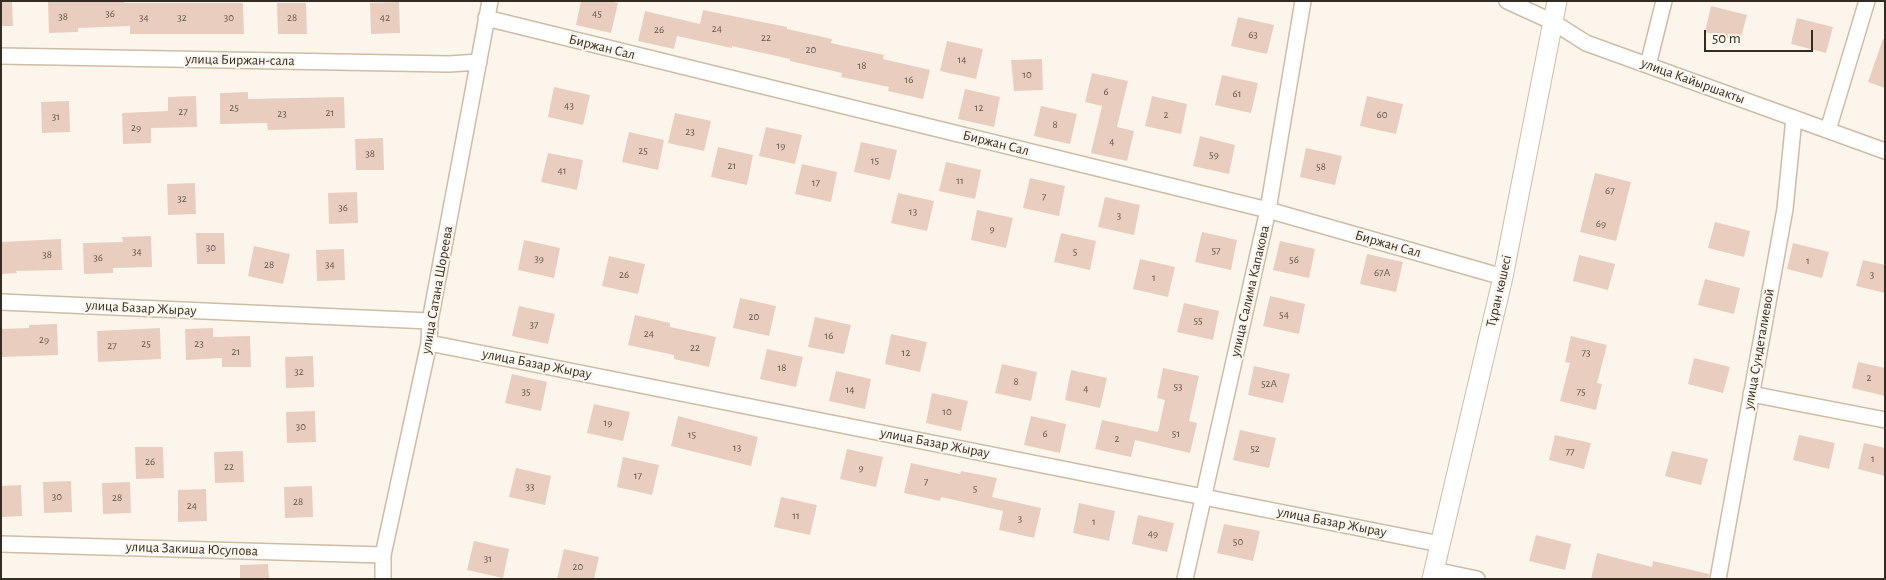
<!DOCTYPE html>
<html>
<head>
<meta charset="utf-8">
<style>
  body { margin:0 }
  #map { position:relative; width:1886px; height:580px; overflow:hidden; background:#fcf5ec; font-family:"Alegreya Sans",sans-serif }
  canvas { display:block }
  .frame { position:absolute; inset:0; border:2px solid #322c23; pointer-events:none }
  .scale { position:absolute; left:1704px; top:30px; width:109px; height:22px; box-sizing:border-box; border:2px solid #322c23; border-top:0; padding-left:6px; font-size:15px; line-height:18px; white-space:nowrap; color:#322c23; -webkit-text-stroke:4px #fcf5ec; paint-order:stroke }
</style>
</head>
<body>
<div id="map">
<canvas width="1886" height="580"></canvas>
<div class="frame"></div>
<div class="scale">50 m</div>
</div>
<script>
const ctx = document.querySelector('canvas').getContext('2d');
ctx.lineJoin = 'round';
function fillPath(path, color) { ctx.fillStyle = color; ctx.fill(path, 'evenodd'); }
const toPath = rows => new Path2D(rows.map(r => 'M' + r).join(''));
function strokePath(path, color, width, dash) { ctx.strokeStyle = color; ctx.lineWidth = width; ctx.lineCap = dash ? 'butt' : 'round'; ctx.setLineDash(dash || []); ctx.stroke(path); }
function write(font, color, halo, rows, align = 'center') {
  ctx.font = font + ' "Alegreya Sans",sans-serif'; ctx.lineWidth = 4; ctx.setLineDash([]); ctx.textBaseline = 'middle'; ctx.strokeStyle = halo; ctx.fillStyle = color; for (const [text, x, y, turn = 0] of rows) {
    ctx.save(); ctx.translate(x, y); ctx.rotate((+turn || 0) * Math.PI / 180); ctx.textAlign = isNaN(turn) ? turn : align; if (halo) ctx.strokeText(text, 0, 0); ctx.fillText(text, 0, 0); ctx.restore();
  }
}
const building = toPath([
  [1,1,12,1,13,26,1,26],
  [124,1,124,3,243,3,244,34,130,34,130,26,78,28,78,32,49,33,48,2],
  [581,1,609,1,618,3,611,33,576,25],
  [399,2,400,33,371,34,370,3],
  [277,3,306,3,307,34,278,34],
  [1711,6,1747,15,1740,41,1705,32],
  [703,10,787,27,787,29,832,39,831,43,884,55,883,59,930,70,923,99,888,91,889,87,841,77,842,73,790,61,790,59,732,46,732,48,677,36,674,49,638,41,645,11,700,24],
  [1238,17,1274,25,1267,54,1231,46],
  [1797,18,1833,27,1826,53,1791,44],
  [1883,39,1885,39,1885,88,1868,82],
  [947,41,983,49,976,79,940,71],
  [1042,59,1043,90,1014,91,1011,60],
  [1092,73,1128,81,1117,127,1134,131,1127,161,1091,153,1102,106,1085,102],
  [1222,75,1258,83,1251,113,1215,105],
  [554,87,590,95,583,125,548,117],
  [965,89,1000,97,994,127,958,119],
  [248,92,248,99,344,97,345,128,268,130,267,123,220,124,220,93],
  [196,96,197,127,151,128,151,143,123,144,122,113,168,111,168,97],
  [1152,96,1187,104,1181,134,1145,126],
  [1367,96,1403,104,1396,134,1360,126],
  [69,101,70,132,42,133,41,102],
  [1041,106,1077,114,1070,144,1034,136],
  [675,113,711,121,704,151,668,143],
  [766,127,802,135,795,164,759,156],
  [629,132,664,140,658,170,622,162],
  [1200,136,1235,145,1229,174,1193,166],
  [383,138,384,170,356,170,355,139],
  [861,142,897,150,890,180,854,172],
  [718,147,753,155,747,185,711,177],
  [1306,148,1342,156,1335,185,1300,177],
  [548,153,583,160,577,190,541,182],
  [946,162,981,170,975,199,939,191],
  [802,164,837,172,831,202,795,194],
  [1595,173,1631,182,1616,241,1580,232],
  [1030,178,1065,186,1059,216,1023,208],
  [195,183,196,214,168,215,167,184],
  [357,192,358,223,329,224,328,193],
  [898,193,934,201,927,231,891,223],
  [1105,197,1140,205,1134,235,1098,227],
  [977,210,1013,218,1006,248,971,240],
  [1715,222,1750,231,1744,257,1708,248],
  [1202,232,1237,240,1231,270,1195,262],
  [196,233,224,233,225,264,197,264],
  [1061,233,1096,241,1090,270,1054,262],
  [151,236,152,267,113,268,113,273,84,274,83,243,123,242,122,237],
  [61,239,62,270,16,271,17,273,1,274,1,242],
  [524,240,560,248,554,278,518,270],
  [1280,241,1315,249,1309,278,1273,270],
  [1793,243,1829,252,1822,278,1787,269],
  [254,246,290,254,283,284,248,276],
  [344,249,345,280,317,281,316,250],
  [1367,254,1403,262,1396,292,1360,284],
  [1579,255,1615,264,1608,290,1573,281],
  [609,256,645,264,638,294,602,286],
  [1140,259,1175,267,1168,297,1133,289],
  [1863,260,1885,265,1885,293,1856,286],
  [1705,279,1740,288,1734,314,1698,305],
  [1270,296,1305,304,1299,334,1263,326],
  [740,298,776,306,769,336,733,328],
  [1184,303,1219,311,1213,340,1177,332],
  [519,306,555,314,548,344,512,336],
  [635,315,670,323,670,327,716,337,709,367,674,359,674,355,628,345],
  [815,317,851,325,844,354,808,347],
  [57,324,58,355,1,357,1,329,29,328,29,325],
  [160,328,161,359,98,362,97,331],
  [213,328,213,337,250,336,251,367,222,367,222,358,186,360,185,329],
  [891,334,927,342,920,372,885,364],
  [1571,336,1607,345,1597,383,1602,384,1596,410,1560,401,1570,363,1565,362],
  [767,349,803,357,796,387,760,379],
  [313,356,314,387,286,388,285,357],
  [1694,358,1730,367,1723,393,1688,384],
  [1858,362,1885,368,1885,396,1852,388],
  [1002,364,1037,372,1031,401,995,393],
  [1254,366,1290,374,1283,403,1248,395],
  [1163,368,1199,376,1189,421,1197,423,1190,453,1135,440,1131,457,1095,449,1102,420,1158,432,1165,400,1157,398],
  [1071,370,1107,378,1100,408,1065,400],
  [836,371,871,379,865,409,829,401],
  [512,374,547,382,541,411,505,403],
  [932,393,968,401,961,431,926,423],
  [594,404,630,412,623,441,587,433],
  [315,411,316,442,287,443,286,412],
  [678,416,758,437,751,466,671,446],
  [1031,416,1066,424,1060,453,1024,445],
  [1240,430,1276,438,1269,468,1233,460],
  [1555,435,1591,443,1584,469,1549,460],
  [1799,435,1835,443,1829,469,1793,460],
  [1864,443,1885,448,1885,476,1858,469],
  [135,447,163,447,164,478,136,479],
  [847,449,883,457,876,487,840,479],
  [243,451,244,482,215,483,214,452],
  [1672,451,1708,459,1701,485,1665,476],
  [623,457,659,465,652,495,617,487],
  [911,463,960,474,961,471,997,478,992,497,1041,508,1034,538,999,530,1003,511,941,497,940,501,904,493],
  [516,468,551,476,545,505,509,497],
  [71,481,72,512,44,513,43,482],
  [130,482,131,513,103,514,102,483],
  [21,485,22,516,1,517,1,486],
  [312,486,313,517,285,518,284,487],
  [206,489,207,521,178,522,178,490],
  [781,497,817,505,810,535,774,527],
  [1079,503,1115,511,1109,541,1073,533],
  [1138,515,1174,523,1167,552,1132,544],
  [1224,524,1260,531,1253,561,1217,553],
  [1536,535,1571,544,1565,570,1529,561],
  [474,541,509,549,503,578,467,570],
  [564,549,599,557,594,579,557,579],
  [1597,553,1652,567,1653,561,1709,574,1708,579,1591,579],
  [268,564,269,579,240,579,240,565]
]);
const minor = toPath([
  [1507,1,1553,22,1586,43,1885,151],
  [486,18,1268,210,1503,277],
  [1,56,449,64,479,62],
  [1648,65,1664,1],
  [1828,130,1867,1],
  [1,302,430,321],
  [429,343,1440,544],
  [1751,394,1885,420],
  [1,544,383,555],
  [1434,570,1477,579],
  [383,579,383,555,429,343,430,321,490,1],
  [1185,579,1268,210,1303,1],
  [1718,579,1785,209,1794,118]
]);
const tertiary = toPath([
  [1432,579,1503,277,1557,1]
]);
const numberNames = [
  ["36",110,14],
  ["45",597,14],
  ["38",63,17],
  ["34",144,18],
  ["32",182,18],
  ["30",229,18],
  ["28",292,18],
  ["42",385,18],
  ["24",717,29],
  ["26",659,30],
  ["63",1253,35],
  ["22",766,38],
  ["20",811,50],
  ["14",962,60],
  ["18",862,66],
  ["10",1027,75],
  ["16",909,80],
  ["6",1106,92],
  ["61",1237,94],
  ["43",569,106],
  ["25",234,108],
  ["12",979,108],
  ["27",183,112],
  ["21",330,113],
  ["23",282,114],
  ["2",1166,115],
  ["60",1382,115],
  ["31",56,117],
  ["8",1055,125],
  ["29",136,128],
  ["23",690,132],
  ["4",1112,142],
  ["19",781,146],
  ["25",643,151],
  ["38",370,154],
  ["59",1214,155],
  ["15",875,161],
  ["21",732,166],
  ["58",1321,167],
  ["41",562,171],
  ["11",960,181],
  ["17",816,183],
  ["67",1610,191],
  ["7",1044,197],
  ["32",182,199],
  ["36",343,208],
  ["13",913,212],
  ["3",1119,216],
  ["69",1601,224],
  ["9",992,229],
  ["30",211,248],
  ["57",1216,251],
  ["34",137,252],
  ["5",1075,252],
  ["38",47,255],
  ["36",98,258],
  ["39",539,259],
  ["56",1294,260],
  ["1",1808,261],
  ["28",269,265],
  ["34",330,265],
  ["67А",1382,273],
  ["26",624,275],
  ["3",1872,275],
  ["1",1154,278],
  ["54",1284,315],
  ["20",754,317],
  ["55",1198,321],
  ["37",534,325],
  ["24",649,334],
  ["16",829,336],
  ["29",44,340],
  ["25",146,344],
  ["23",199,344],
  ["27",112,346],
  ["22",695,348],
  ["21",236,352],
  ["12",906,353],
  ["73",1586,353],
  ["18",782,368],
  ["32",299,372],
  ["2",1869,378],
  ["8",1016,382],
  ["52А",1269,384],
  ["53",1178,387],
  ["4",1086,389],
  ["14",850,390],
  ["35",526,392],
  ["75",1581,392],
  ["10",947,412],
  ["19",608,423],
  ["30",301,427],
  ["6",1045,434],
  ["51",1176,434],
  ["15",692,435],
  ["2",1117,439],
  ["13",737,448],
  ["52",1255,449],
  ["77",1570,452],
  ["1",1873,459],
  ["26",150,462],
  ["22",229,467],
  ["9",861,468],
  ["17",638,476],
  ["7",926,482],
  ["33",530,487],
  ["5",975,489],
  ["30",57,497],
  ["28",117,498],
  ["28",298,502],
  ["24",192,506],
  ["11",796,516],
  ["3",1020,519],
  ["1",1094,522],
  ["49",1153,534],
  ["50",1238,542],
  ["31",488,559],
  ["20",578,567]
];
const streetNames = [
  ["Биржан Сал",602,47,14],
  ["улица Биржан-сала",240,60,1],
  ["улица Кайыршакты",1693,81,20],
  ["Биржан Сал",996,143,14],
  ["Биржан Сал",1388,244,16],
  ["улица Сатана Шореева",437,290,-80],
  ["улица Салима Капакова",1250,291,-77],
  ["Тұран көшесі",1499,291,-77],
  ["улица Базар Жырау",141,308,3],
  ["улица Сундеталиевой",1759,349,-80],
  ["улица Базар Жырау",537,364,11],
  ["улица Базар Жырау",935,443,11],
  ["улица Базар Жырау",1332,522,11],
  ["улица Закиша Юсупова",192,549,2]
];
fillPath(building, '#e9cebf');
strokePath(minor, '#cebca5', 18);
strokePath(tertiary, '#cebca5', 21);
strokePath(minor, '#fff', 15);
strokePath(tertiary, '#fff', 19);
write('11px', '#60544a', null, numberNames);
write('14px', '#322c23', '#fcf5ec', streetNames);
</script>
</body>
</html>
